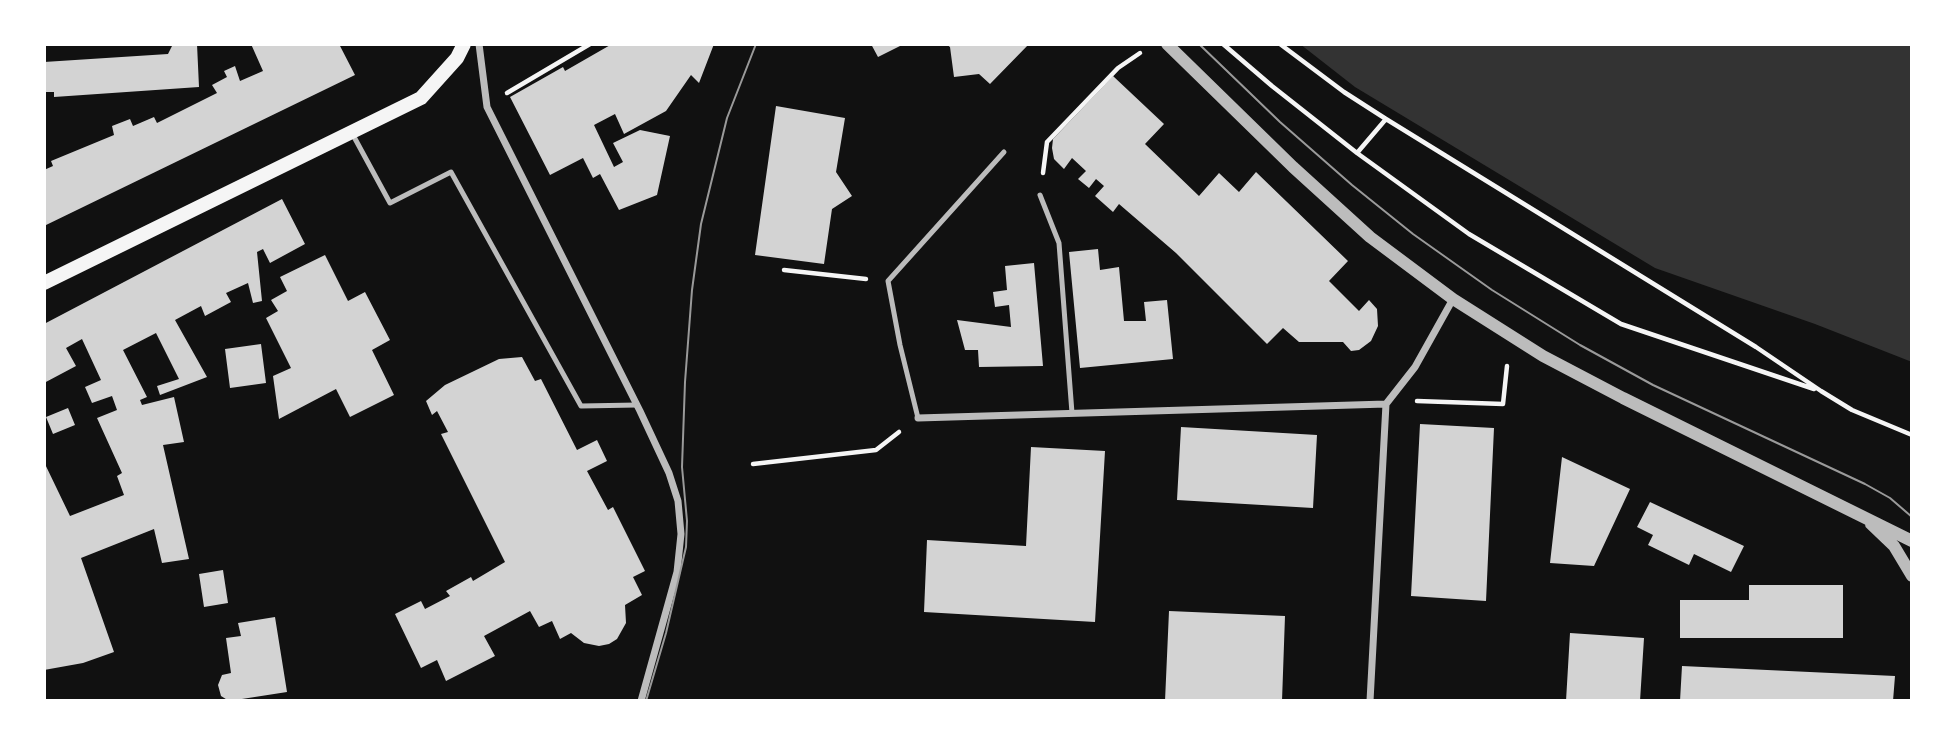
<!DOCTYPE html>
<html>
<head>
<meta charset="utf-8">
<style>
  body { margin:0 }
  #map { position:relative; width:1956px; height:745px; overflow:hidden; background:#111; font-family:Montserrat,sans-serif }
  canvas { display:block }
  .frame { position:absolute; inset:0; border:46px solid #fff; pointer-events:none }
</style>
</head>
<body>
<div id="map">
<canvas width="1956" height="745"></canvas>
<div class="frame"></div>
</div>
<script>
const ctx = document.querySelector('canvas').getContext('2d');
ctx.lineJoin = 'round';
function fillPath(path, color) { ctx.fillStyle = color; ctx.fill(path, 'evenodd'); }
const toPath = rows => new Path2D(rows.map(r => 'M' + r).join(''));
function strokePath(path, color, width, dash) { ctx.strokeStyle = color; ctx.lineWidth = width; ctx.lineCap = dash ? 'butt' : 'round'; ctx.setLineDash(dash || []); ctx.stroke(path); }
const water = toPath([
  [1300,44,1912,44,1912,362,1815,324,1655,268,1355,87]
]);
const building = toPath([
  [197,44,199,87,54,97,54,92,44,92,44,62,168,54,172,46],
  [251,44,310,44,312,46,317,44,339,44,355,75,44,226,44,170,53,166,51,161,114,135,112,126,130,119,133,126,154,117,157,123,217,93,212,85,227,77,224,71,235,66,240,81,263,71],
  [612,44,714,44,699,83,691,75,666,111,624,134,615,114,594,125,614,167,623,162,613,143,640,130,670,136,657,195,619,210,600,174,593,178,583,158,550,175,510,97,563,67,565,71],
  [871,44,904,44,878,57],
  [946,44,1029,44,990,84,979,74,954,77,950,47],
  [1113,76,1164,124,1145,144,1199,196,1219,173,1239,192,1256,172,1348,261,1329,281,1359,311,1369,300,1377,309,1378,326,1371,341,1359,350,1351,351,1343,342,1299,342,1283,328,1267,344,1176,253,1119,204,1113,212,1095,196,1104,186,1096,179,1089,188,1078,179,1086,171,1072,158,1064,169,1054,159,1052,148,1053,139],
  [776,106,845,118,836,172,852,196,832,209,824,264,755,255],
  [282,199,305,244,270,263,263,249,257,252,262,301,253,303,248,283,226,293,231,302,205,316,201,306,175,320,207,377,160,395,157,386,179,379,156,333,123,350,147,397,140,400,142,405,174,397,184,442,163,445,189,559,162,563,154,529,81,558,114,652,83,663,44,670,44,462,70,516,124,495,117,476,122,473,97,418,117,410,112,396,92,403,85,387,101,380,82,339,66,348,76,366,44,383,44,324],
  [1098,249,1100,270,1119,267,1124,321,1146,321,1144,302,1167,300,1173,359,1080,368,1069,252],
  [325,255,348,301,365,292,390,340,372,350,394,395,350,417,336,389,279,419,273,376,291,368,266,318,278,311,271,300,287,291,280,277],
  [1034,263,1043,366,979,367,978,350,965,350,957,320,1011,327,1009,305,995,307,993,292,1007,290,1005,266],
  [261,344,266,383,230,388,225,349],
  [522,357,535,381,541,379,577,450,597,440,607,461,587,471,608,510,613,507,645,571,633,577,642,595,625,605,626,623,617,639,609,644,599,646,584,643,571,633,560,639,552,621,539,627,530,611,484,636,495,656,446,681,437,660,421,668,395,614,421,601,425,609,450,596,446,591,471,577,473,581,505,562,441,434,448,432,437,411,432,415,426,401,445,385,499,359],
  [68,408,75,425,53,434,46,417],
  [1420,424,1494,428,1486,601,1411,596],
  [1181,427,1317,435,1313,508,1177,500],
  [1031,447,1105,451,1095,622,924,612,927,540,1026,546],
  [1562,457,1630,489,1594,566,1550,563],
  [1650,502,1744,546,1731,572,1694,554,1689,565,1648,545,1653,535,1637,527],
  [223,570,228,603,204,607,199,574],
  [1749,585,1843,585,1843,638,1680,638,1680,600,1749,600],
  [1169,611,1285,616,1282,701,1165,701],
  [275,617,287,692,229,701,221,696,218,685,222,675,231,673,226,638,241,636,238,623],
  [1570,633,1644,638,1640,701,1566,701],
  [1682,666,1895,676,1893,701,1680,701]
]);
const path = toPath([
  [1223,44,1272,86,1357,153,1469,234,1621,324,1814,389],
  [1280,44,1344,92,1386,119,1756,347,1821,391,1852,410,1912,435],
  [507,93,590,44],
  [1357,153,1386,119],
  [1043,173,1047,142,1118,68,1140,53],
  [784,270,866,279],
  [1417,401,1503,404,1507,366],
  [753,464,876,450,899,432]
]);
const service = toPath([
  [353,135,390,203,451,172,581,406,637,405],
  [1040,195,1059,243,1072,413],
  [918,418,900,345,888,281,1004,152]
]);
const minor = toPath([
  [479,44,487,107,640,411,669,473,678,501,681,534,677,572,641,701],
  [918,418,1386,404],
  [1370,701,1386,404,1415,367,1453,299]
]);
const tertiary = toPath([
  [1167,44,1293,167,1370,237,1453,299,1543,356,1623,398,1912,541],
  [1871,524,1894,546,1912,576]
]);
const secondary = toPath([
  [44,283,421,98,457,58,464,44]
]);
const tram = toPath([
  [1199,44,1280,122,1352,185,1413,234,1492,290,1580,345,1653,385,1865,484,1890,498,1912,517],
  [646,701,666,633,686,547,687,521,682,467,685,382,692,290,701,224,727,118,756,44]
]);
fillPath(water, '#333');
fillPath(building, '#d3d3d3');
strokePath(path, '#f5f5f5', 4.5);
strokePath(service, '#bcbcbc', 5);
strokePath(minor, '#bcbcbc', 7);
strokePath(tertiary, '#bcbcbc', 12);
strokePath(secondary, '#f5f5f5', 14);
strokePath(tram, '#9a9a9a', 2);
</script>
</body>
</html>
